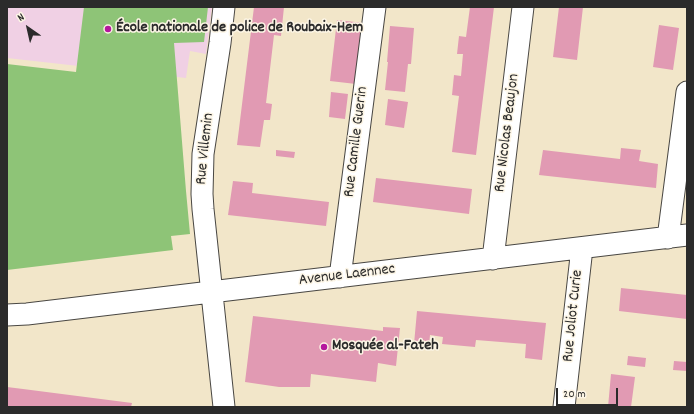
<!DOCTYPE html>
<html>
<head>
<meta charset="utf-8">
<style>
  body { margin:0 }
  #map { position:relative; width:694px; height:414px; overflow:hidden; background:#f2e6c9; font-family:Dekko,sans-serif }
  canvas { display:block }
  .frame { position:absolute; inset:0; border:8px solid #2b2b2b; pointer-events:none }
  .north { position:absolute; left:8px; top:8px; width:40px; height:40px; -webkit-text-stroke:3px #fcf5e5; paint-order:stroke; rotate:326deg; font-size:11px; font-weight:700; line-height:16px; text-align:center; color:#2b2b2b }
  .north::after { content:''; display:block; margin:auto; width:14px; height:18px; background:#2b2b2b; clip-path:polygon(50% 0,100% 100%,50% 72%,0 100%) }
  .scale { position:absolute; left:556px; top:388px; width:62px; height:18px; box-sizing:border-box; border:2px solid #2b2b2b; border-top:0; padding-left:5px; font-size:12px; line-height:14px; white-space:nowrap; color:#2b2b2b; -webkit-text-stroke:3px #fcf5e5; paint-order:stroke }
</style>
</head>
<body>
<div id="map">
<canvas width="694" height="414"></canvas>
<div class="frame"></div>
<div class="north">N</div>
<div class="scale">20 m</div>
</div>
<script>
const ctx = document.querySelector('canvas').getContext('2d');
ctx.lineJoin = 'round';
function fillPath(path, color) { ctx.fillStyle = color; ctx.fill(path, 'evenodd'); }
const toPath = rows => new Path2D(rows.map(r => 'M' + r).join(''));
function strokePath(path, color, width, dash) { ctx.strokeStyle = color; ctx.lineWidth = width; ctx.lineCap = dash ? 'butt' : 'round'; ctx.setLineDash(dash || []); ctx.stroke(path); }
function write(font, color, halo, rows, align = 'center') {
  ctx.font = font + ' Dekko,sans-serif'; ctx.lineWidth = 3; ctx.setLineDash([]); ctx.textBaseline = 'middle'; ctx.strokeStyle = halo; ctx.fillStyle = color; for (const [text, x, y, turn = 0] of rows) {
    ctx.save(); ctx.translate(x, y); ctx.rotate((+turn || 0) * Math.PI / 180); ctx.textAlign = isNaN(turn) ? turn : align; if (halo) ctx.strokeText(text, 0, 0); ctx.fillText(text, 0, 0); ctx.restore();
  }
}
const built = toPath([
  [7,7,212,7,206,54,190,51,186,78,7,58]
]);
const green = toPath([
  [84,7,208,7,204,42,174,43,186,191,190,234,171,236,173,250,7,270,7,64,76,72]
]);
const building = toPath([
  [254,7,284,7,281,36,274,35,266,103,272,104,270,120,264,120,260,147,237,145],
  [470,7,494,7,476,155,452,152,459,96,452,95,454,75,461,76,463,54,457,54,459,36,466,37],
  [559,7,583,7,577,60,553,57],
  [337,20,364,23,356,84,330,81],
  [659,25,679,28,673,70,653,67],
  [390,26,414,28,411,64,408,64,405,92,385,90,388,62,387,62],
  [331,92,348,94,345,119,329,117],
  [388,99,408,102,404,128,385,125],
  [621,148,641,150,639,161,658,164,656,188,539,175,543,150,620,159],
  [276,150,295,152,294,158,276,156],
  [376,178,472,189,469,214,373,202],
  [233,181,253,183,252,193,329,202,326,226,228,215],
  [621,288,687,295,687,319,619,311],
  [417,311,546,323,542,360,525,358,526,344,476,340,475,347,442,344,443,337,430,335,429,345,414,344],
  [253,316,383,331,383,327,400,328,396,366,378,363,376,382,311,374,310,387,279,387,245,382],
  [628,356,646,358,645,367,627,365],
  [674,361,687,362,687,371,673,370],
  [611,374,635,377,631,407,608,407],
  [7,387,23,389,132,403,131,407,7,407]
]);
const minor = toPath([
  [224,7,220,43,203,154,202,194,203,209,224,407],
  [668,238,687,92],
  [493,259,523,7],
  [340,277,375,7],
  [7,315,27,314,687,235],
  [564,407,582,248]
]);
const markers = [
  [108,29,4,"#b5179e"],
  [324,347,4,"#b5179e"]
];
const poiNames = [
  ["École nationale de police de Roubaix-Hem",116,29],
  ["Mosquée al-Fateh",332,347]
];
const streetNames = [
  ["Rue Nicolas Beaujon",508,133,-83],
  ["Rue Camille Guerin",357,142,-83],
  ["Rue Villemin",206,149,-84],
  ["Avenue Laennec",347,276,-7],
  ["Rue Joliot Curie",574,316,-84]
];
fillPath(built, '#f0d0e4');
fillPath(green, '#8ec477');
fillPath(building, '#e19ab3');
strokePath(minor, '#494743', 23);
strokePath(minor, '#fff', 21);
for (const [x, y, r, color] of markers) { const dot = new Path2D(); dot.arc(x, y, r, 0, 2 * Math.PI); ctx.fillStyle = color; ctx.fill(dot); strokePath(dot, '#fcf5e5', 1.5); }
write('bold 16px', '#2b2b2b', '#fcf5e5', poiNames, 'left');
write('16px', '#2b2b2b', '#fcf5e5', streetNames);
</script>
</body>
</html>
